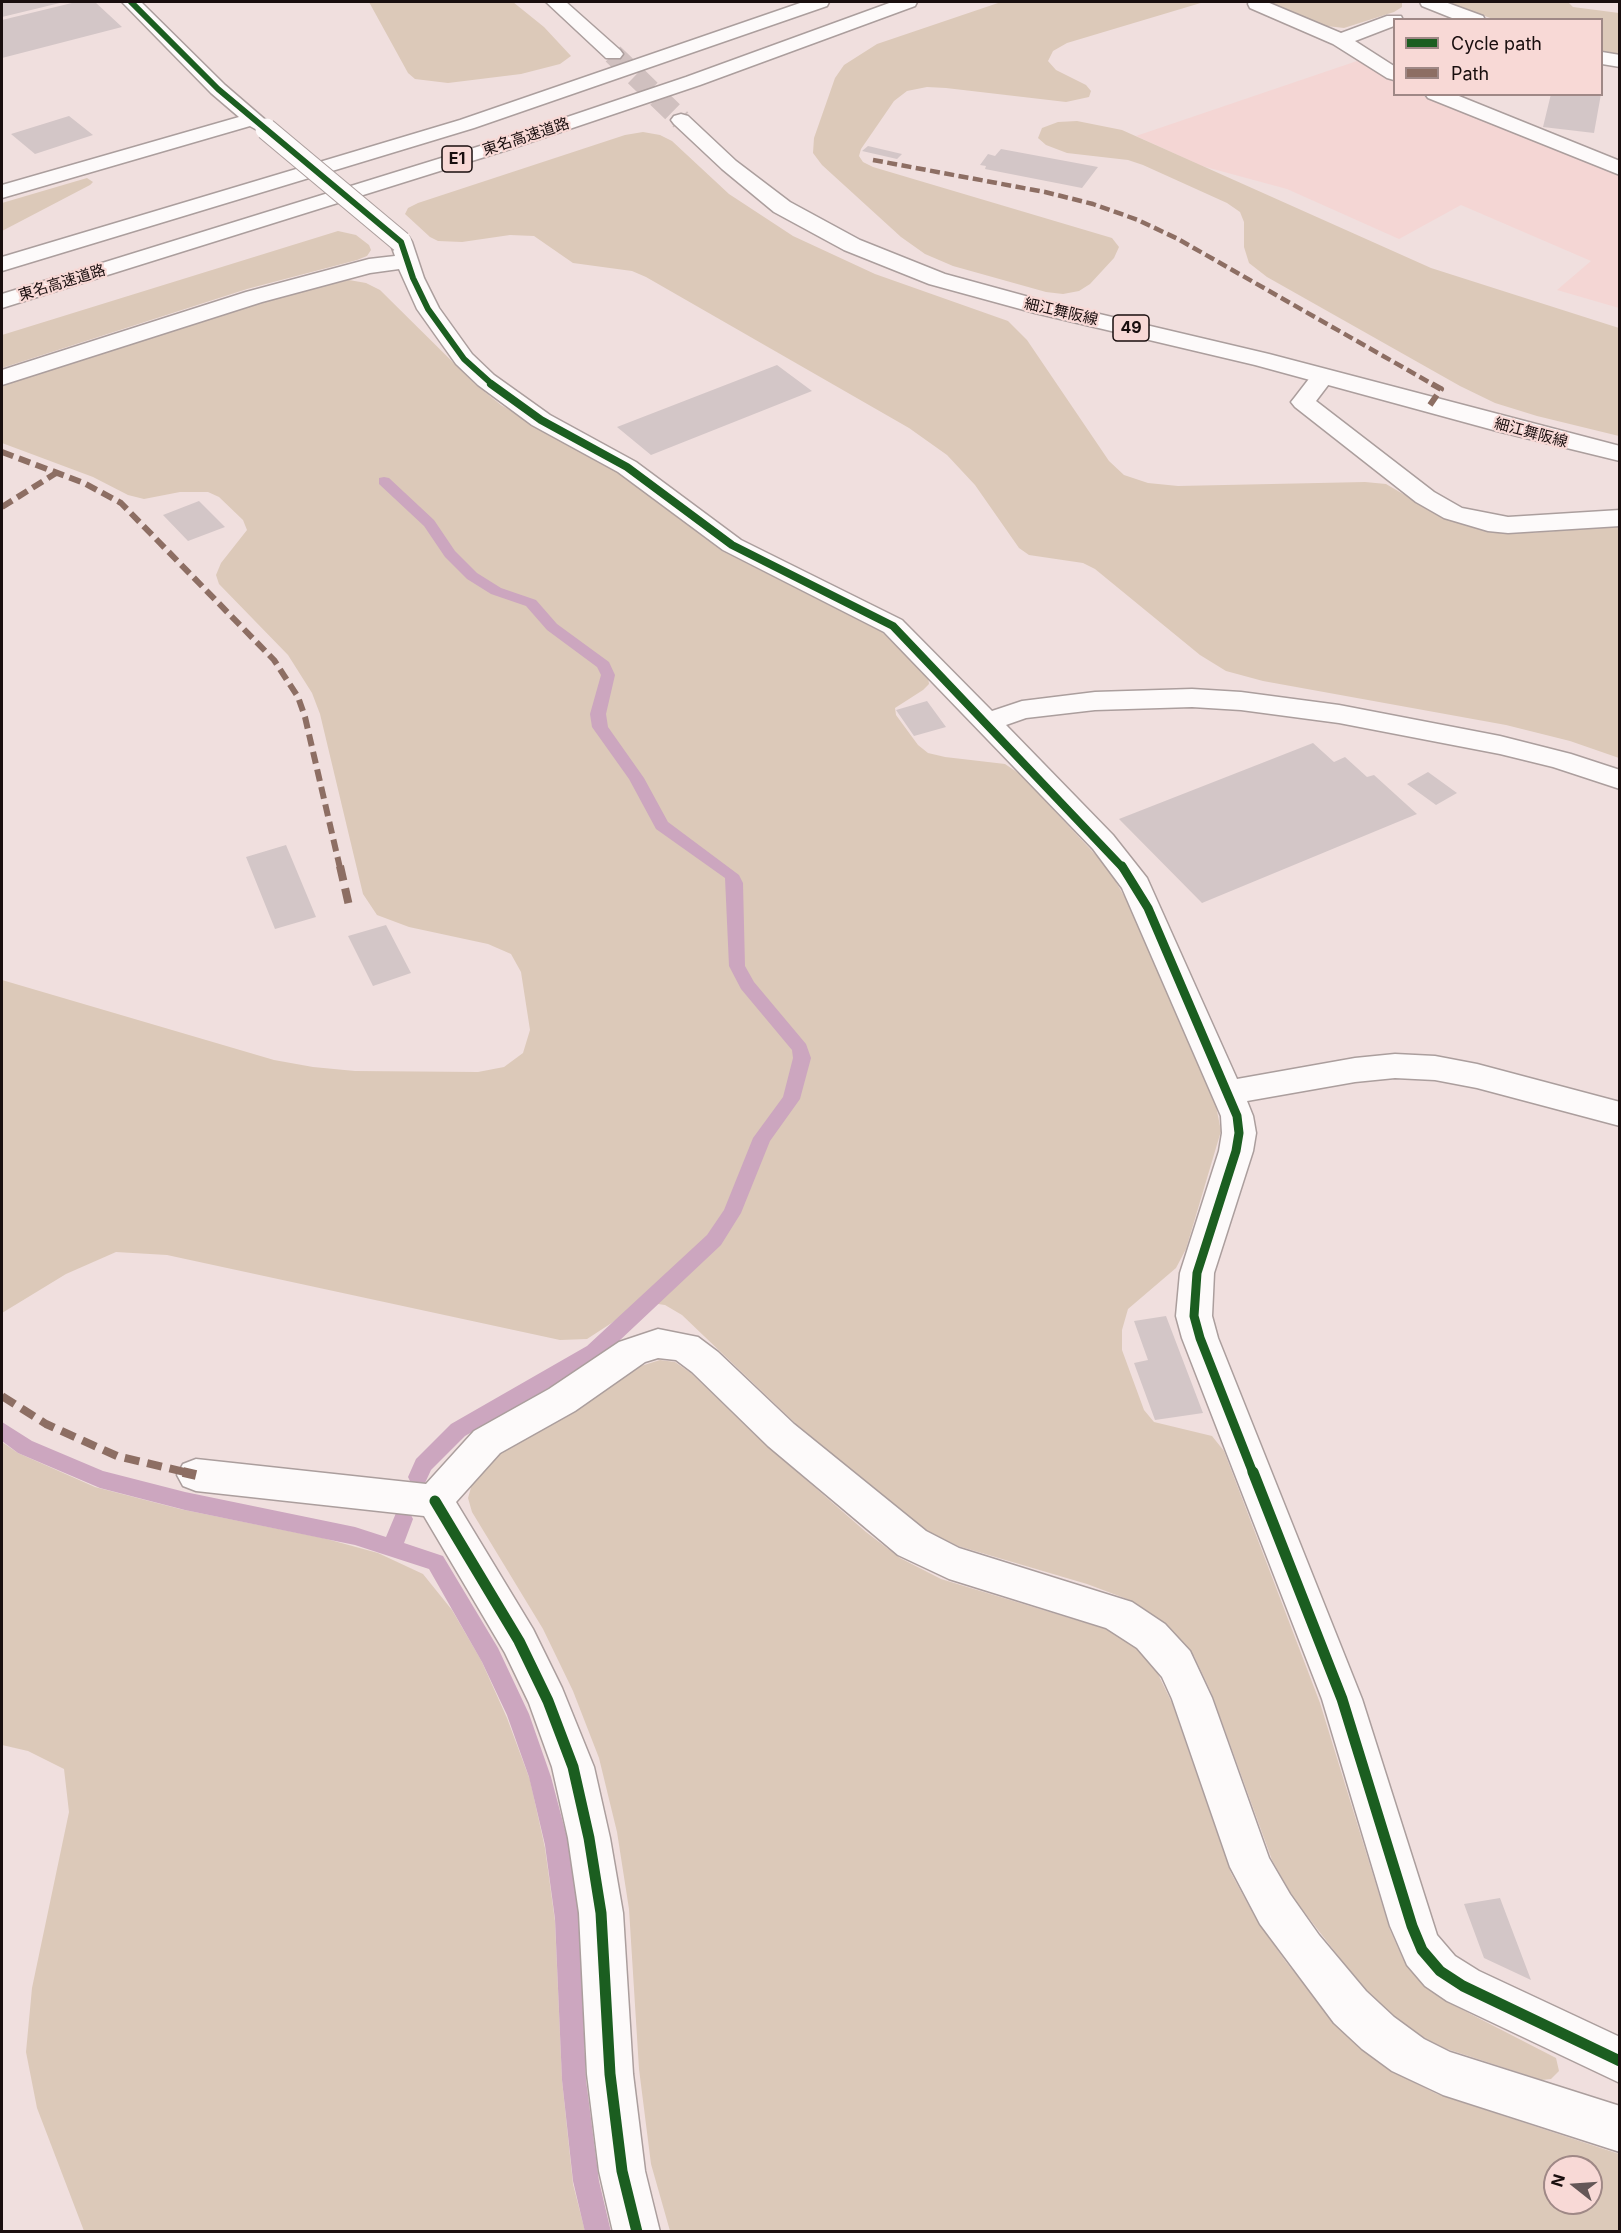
<!DOCTYPE html>
<html>
<head>
<meta charset="utf-8">
<style>
  body { margin:0 }
  #map { position:relative; width:1621px; height:2233px; overflow:hidden; background:#f0dfde; font-family:Inter,sans-serif }
  canvas { display:block }
  .frame { position:absolute; inset:0; border:3px solid #190e0e; pointer-events:none }
  .legend { position:absolute; left:1393px; top:18px; width:210px; height:78px; box-sizing:border-box; background:#f8d9d6; border:2px solid #9f8886; margin:0; padding:8px 10px; list-style:none; font-size:18px; color:#190e0e }
  .legend li { display:flex; align-items:center; gap:12px; height:30px }
  .legend b { width:30px; border:2px solid #9f8886 }
  .north { position:absolute; left:1543px; top:2155px; width:60px; height:60px; box-sizing:border-box; background:#f8d9d6; border:2px solid #9f8886; border-radius:50%; rotate:287deg; font-size:16px; font-weight:700; line-height:24px; text-align:center; color:#190e0e }
  .north::after { content:''; display:block; margin:auto; width:21px; height:27px; background:#645757; clip-path:polygon(50% 0,100% 100%,50% 72%,0 100%) }
</style>
</head>
<body>
<div id="map">
<canvas width="1621" height="2233"></canvas>
<div class="frame"></div>
<ul class="legend">
<li><b style="height:8px;background:#1b5e20"></b>Cycle path</li>
<li><b style="height:8px;background:#8d6e63"></b>Path</li>
</ul>
<div class="north">N</div>
</div>
<script>
const ctx = document.querySelector('canvas').getContext('2d');
ctx.lineJoin = 'round';
function fillPath(path, color) { ctx.fillStyle = color; ctx.fill(path, 'evenodd'); }
const toPath = rows => new Path2D(rows.map(r => 'M' + r).join(''));
function strokePath(path, color, width, dash) { ctx.strokeStyle = color; ctx.lineWidth = width; ctx.lineCap = dash ? 'butt' : 'round'; ctx.setLineDash(dash || []); ctx.stroke(path); }
function write(font, color, halo, rows, align = 'center') {
  ctx.font = font + ' Inter,"Noto Sans JP",sans-serif'; ctx.lineWidth = 4.5; ctx.setLineDash([]); ctx.textBaseline = 'middle'; ctx.strokeStyle = halo; ctx.fillStyle = color; for (const [text, x, y, turn = 0] of rows) {
    ctx.save(); ctx.translate(x, y); ctx.rotate((+turn || 0) * Math.PI / 180); ctx.textAlign = isNaN(turn) ? turn : align; if (halo) ctx.strokeText(text, 0, 0); ctx.fillText(text, 0, 0); ctx.restore();
  }
}
const built = toPath([
  [1360,60,1394,82,1394,94,1420,95,1619,176,1619,308,1557,290,1591,261,1461,205,1399,239,1287,189,1202,166,1136,136]
]);
const green = toPath([
  [369,2,513,2,544,27,571,56,560,64,521,74,448,83,415,79,408,73],
  [1001,2,1204,2,1067,43,1053,51,1048,61,1056,70,1086,85,1091,91,1089,97,1066,102,946,88,927,87,907,91,894,101,861,149,859,156,863,162,873,167,1112,238,1119,247,1114,258,1090,284,1079,291,1063,294,1046,292,953,266,925,254,901,237,822,165,813,153,814,138,835,78,844,65,877,44],
  [1262,2,1402,2,1402,7,1394,12,1344,28,1318,25],
  [1446,2,1568,2,1573,7,1619,13,1619,55,1602,52,1602,20,1493,19],
  [1077,121,1122,130,1431,268,1619,328,1619,436,1537,416,1495,403,1460,386,1267,277,1249,263,1244,247,1244,222,1240,212,1227,203,1143,165,1128,160,1067,153,1046,145,1038,138,1042,128,1058,122],
  [643,132,660,135,672,141,729,194,793,236,875,274,1008,321,1027,340,1109,461,1124,475,1148,483,1178,486,1365,482,1386,484,1446,519,1488,531,1530,533,1619,526,1619,758,1570,741,1506,725,1263,681,1226,671,1200,655,1095,569,1083,563,1029,555,1019,548,975,485,947,455,909,428,646,277,632,271,573,263,534,236,510,235,462,242,438,241,430,237,405,214,408,208,418,203,625,135],
  [87,178,93,182,90,185,2,231,2,203],
  [338,231,356,235,369,245,371,250,367,256,357,260,247,289,2,368,2,335],
  [349,280,366,283,380,290,475,384,501,405,617,472,722,551,882,632,928,677,929,684,923,690,895,708,896,715,918,745,928,753,945,757,1005,764,1020,774,1107,867,1133,911,1215,1101,1221,1131,1186,1249,1176,1268,1128,1309,1122,1330,1122,1350,1144,1410,1154,1422,1212,1436,1224,1451,1320,1703,1390,1930,1403,1959,1426,1986,1455,2006,1556,2058,1559,2071,1551,2079,1542,2080,1447,2049,1417,2035,1391,2016,1367,1993,1294,1899,1272,1860,1211,1692,1194,1656,1164,1623,1127,1599,1087,1584,958,1546,923,1529,796,1424,682,1315,665,1305,644,1302,587,1339,560,1340,167,1255,116,1252,66,1274,2,1313,2,980,274,1060,313,1067,355,1071,478,1072,504,1067,523,1053,530,1030,521,972,511,954,488,944,409,927,377,915,363,894,320,714,312,693,288,655,219,584,216,575,221,563,247,530,243,520,219,497,208,492,180,492,144,499,128,495,93,477,2,443,2,385,259,302],
  [660,1360,675,1362,691,1373,756,1436,866,1532,900,1558,941,1579,1109,1630,1137,1649,1157,1672,1172,1703,1231,1873,1256,1919,1286,1962,1334,2021,1364,2051,1399,2075,1437,2094,1619,2154,1619,2231,670,2231,651,2164,639,2069,629,1909,617,1832,599,1758,573,1691,543,1629,472,1512,468,1498,472,1484,499,1454,573,1412,641,1366],
  [1555,2167,1591,2167,1591,2203,1555,2203],
  [2,1442,18,1453,95,1487,180,1509,323,1538,378,1553,423,1574,452,1610,481,1660,507,1718,530,1780,545,1848,555,1921,562,2080,573,2184,585,2231,84,2231,37,2108,26,2052,32,1988,69,1812,64,1769,28,1751,2,1745]
]);
const stream = toPath([
  [384,477,389,478,434,520,455,551,477,573,501,588,536,600,557,624,609,662,615,675,606,714,608,727,644,778,668,822,739,875,743,883,745,966,754,982,806,1044,811,1058,800,1099,770,1141,741,1213,721,1245,601,1358,465,1436,431,1470,425,1483,418,1486,411,1483,408,1477,416,1459,451,1424,587,1346,707,1235,724,1210,753,1138,783,1097,793,1058,792,1050,741,989,729,966,725,878,656,829,629,779,592,727,590,714,601,675,597,667,547,630,526,606,491,594,467,579,445,557,424,526,379,484,379,478,384,477],
  [2,1422,32,1441,103,1471,185,1492,355,1527,386,1537,396,1513,403,1510,410,1513,413,1519,404,1543,443,1556,498,1648,529,1714,551,1777,569,1845,579,1919,586,2080,599,2181,611,2232,585,2232,573,2181,562,2080,555,1919,545,1845,529,1777,507,1715,482,1662,429,1569,355,1545,185,1510,100,1488,18,1453,2,1441,2,1422]
]);
const building = toPath([
  [2,2,64,2,2,17],
  [76,2,95,2,122,27,2,58,2,20],
  [1551,94,1601,94,1594,133,1543,127],
  [69,116,93,135,35,154,11,134],
  [868,146,902,154,897,159,862,151],
  [1001,149,1098,167,1082,188,985,169,986,166,980,165,988,154,995,156],
  [777,365,812,391,651,455,617,427],
  [199,501,225,527,188,541,163,515],
  [927,701,946,727,914,736,896,710],
  [1313,743,1334,762,1345,757,1367,777,1374,775,1417,814,1202,903,1119,819],
  [1428,772,1457,793,1436,805,1407,784],
  [286,845,316,917,275,929,246,857],
  [386,925,411,973,373,986,348,936],
  [1166,1316,1203,1413,1155,1420,1134,1363,1148,1360,1134,1321],
  [1500,1898,1531,1980,1484,1958,1464,1904]
]);
const primaryTunnel = toPath([
  [613,54,681,120]
]);
const street = toPath([
  [122,2,141,2,225,85,276,129,273,133,266,135,250,126,2,198,2,185,239,117,211,93,122,2],
  [1249,2,1267,2,1341,33,1387,16,1401,16,1403,20,1394,20,1394,26,1355,41,1394,66,1394,80,1387,78,1333,44,1250,8,1248,4,1249,2],
  [1420,2,1445,2,1483,16,1485,20,1457,20,1422,6,1420,2],
  [1602,52,1620,55,1620,67,1602,64,1602,52],
  [1425,94,1454,94,1620,161,1620,175,1428,98,1425,94],
  [401,235,409,237,412,242,424,278,439,308,472,354,494,375,550,415,636,462,741,540,902,620,992,711,1022,701,1095,692,1192,689,1241,692,1339,705,1500,736,1571,754,1620,770,1620,789,1553,767,1500,754,1339,723,1241,710,1192,707,1095,710,1026,718,1006,725,1113,835,1147,878,1237,1079,1355,1058,1395,1054,1435,1056,1477,1064,1620,1102,1620,1126,1477,1088,1435,1080,1395,1078,1355,1082,1247,1101,1253,1116,1256,1133,1253,1151,1214,1273,1212,1316,1218,1338,1362,1699,1437,1935,1455,1956,1479,1971,1620,2037,1620,2083,1447,2001,1425,1986,1407,1965,1390,1926,1322,1699,1182,1338,1176,1316,1180,1273,1219,1151,1222,1133,1221,1116,1122,888,1093,849,884,632,723,550,618,472,532,425,478,385,456,364,417,309,399,269,370,273,262,302,2,385,2,370,246,292,369,259,395,256,390,242,393,237,401,235],
  [1323,369,1331,371,1335,376,1316,401,1434,492,1462,508,1508,517,1620,510,1620,526,1508,533,1488,531,1444,518,1416,502,1295,407,1291,402,1295,397,1315,371,1323,369],
  [658,1329,698,1337,718,1352,794,1424,926,1531,959,1548,1132,1602,1165,1624,1190,1651,1212,1698,1269,1858,1290,1894,1319,1935,1366,1991,1394,2017,1424,2039,1450,2052,1620,2106,1620,2152,1443,2095,1392,2071,1362,2049,1334,2023,1260,1924,1230,1867,1172,1699,1162,1677,1137,1648,1106,1628,949,1579,898,1555,768,1446,692,1372,676,1360,658,1358,645,1362,575,1411,500,1453,456,1502,533,1629,562,1688,594,1767,610,1838,623,1913,633,2074,645,2171,660,2232,613,2232,599,2171,587,2074,579,1913,568,1838,552,1767,529,1703,505,1653,424,1516,196,1491,183,1486,177,1475,183,1464,196,1459,426,1484,474,1431,549,1389,619,1342,658,1329]
]);
const primary = toPath([
  [546,2,566,2,620,50,623,54,620,58,606,58,546,2],
  [681,114,688,116,736,161,790,202,860,240,945,274,1040,300,1269,354,1620,446,1620,461,1497,431,1255,365,1035,313,929,284,844,250,774,212,722,169,674,124,671,120,674,116,681,114]
]);
const highway = toPath([
  [803,2,829,2,827,6,474,128,2,271,2,257,460,120,803,2],
  [892,2,917,2,915,6,700,85,507,150,2,308,2,294,493,142,686,77,892,2]
]);
const streetBridge = toPath([
  [266,129,401,242]
]);
const quietFar3 = toPath([
  [873,160,1045,192,1093,204,1138,220,1178,239,1434,385]
]);
const quietFar2 = toPath([
  [1430,405,1441,389,1432,384],
  [2,452,84,483,121,503,274,660,298,697,305,717,340,868],
  [2,507,56,473]
]);
const quietFar1 = toPath([
  [340,866,350,910],
  [2,1396,46,1424,117,1456,189,1473]
]);
const quiet = toPath([
  [183,1472,196,1475]
]);
const cyclewayFar3 = toPath([
  [131,2,218,89,401,242,413,278,428,309,464,359,493,385]
]);
const cyclewayFar2 = toPath([
  [491,384,541,420,627,467,732,545,893,626,1123,868]
]);
const cyclewayFar1 = toPath([
  [1122,866,1148,908,1237,1116,1239,1133,1236,1151,1197,1273,1194,1316,1200,1338,1253,1473]
]);
const cycleway = toPath([
  [1253,1472,1342,1699,1412,1926,1422,1950,1440,1971,1463,1986,1620,2061],
  [435,1501,519,1641,548,1701,573,1767,589,1838,601,1913,610,2074,622,2171,637,2232]
]);
const farStreetnames = [
  ["東名高速道路",526,137,-18],
  ["東名高速道路",62,283,-17],
  ["細江舞阪線",1061,312,13],
  ["細江舞阪線",1531,433,15]
];
const shields = [
  [457,159,30],
  [1131,328,36]
];
const shieldNames = [
  ["E1",457,159],
  ["49",1131,328]
];
fillPath(built, '#f4d6d4');
fillPath(green, '#dcc9b9');
fillPath(stream, '#cca6bf');
fillPath(building, '#d3c6c7');
strokePath(primaryTunnel, '#d0c0bf', 21, [21, 10]);
strokePath(street, '#ab9e9d', 3);
strokePath(primary, '#ab9e9d', 3);
strokePath(highway, '#ab9e9d', 3);
fillPath(street, '#fdfafa');
fillPath(primary, '#fdfafa');
fillPath(highway, '#fdfafa');
strokePath(streetBridge, '#ab9e9d', 23, []);
strokePath(streetBridge, '#fdfafa', 21);
strokePath(quietFar3, '#8d6e63', 4.5, [10, 4.5]);
strokePath(quietFar2, '#8d6e63', 6, [12, 6]);
strokePath(quietFar1, '#8d6e63', 8, [15, 8]);
strokePath(quiet, '#8d6e63', 10, [19, 10]);
strokePath(cyclewayFar3, '#1b5e20', 6);
strokePath(cyclewayFar2, '#1b5e20', 8);
strokePath(cyclewayFar1, '#1b5e20', 9);
strokePath(cycleway, '#1b5e20', 11);
write('15px', '#190e0e', '#f8d9d6', farStreetnames);
for (const [x, y, w] of shields) { const box = new Path2D(); box.roundRect(x - w / 2, y - 13, w, 26, 4.5); ctx.fillStyle = '#f8d9d6'; ctx.fill(box); strokePath(box, '#190e0e', 1.5); }
write('bold 16px', '#190e0e', null, shieldNames);
</script>
</body>
</html>
